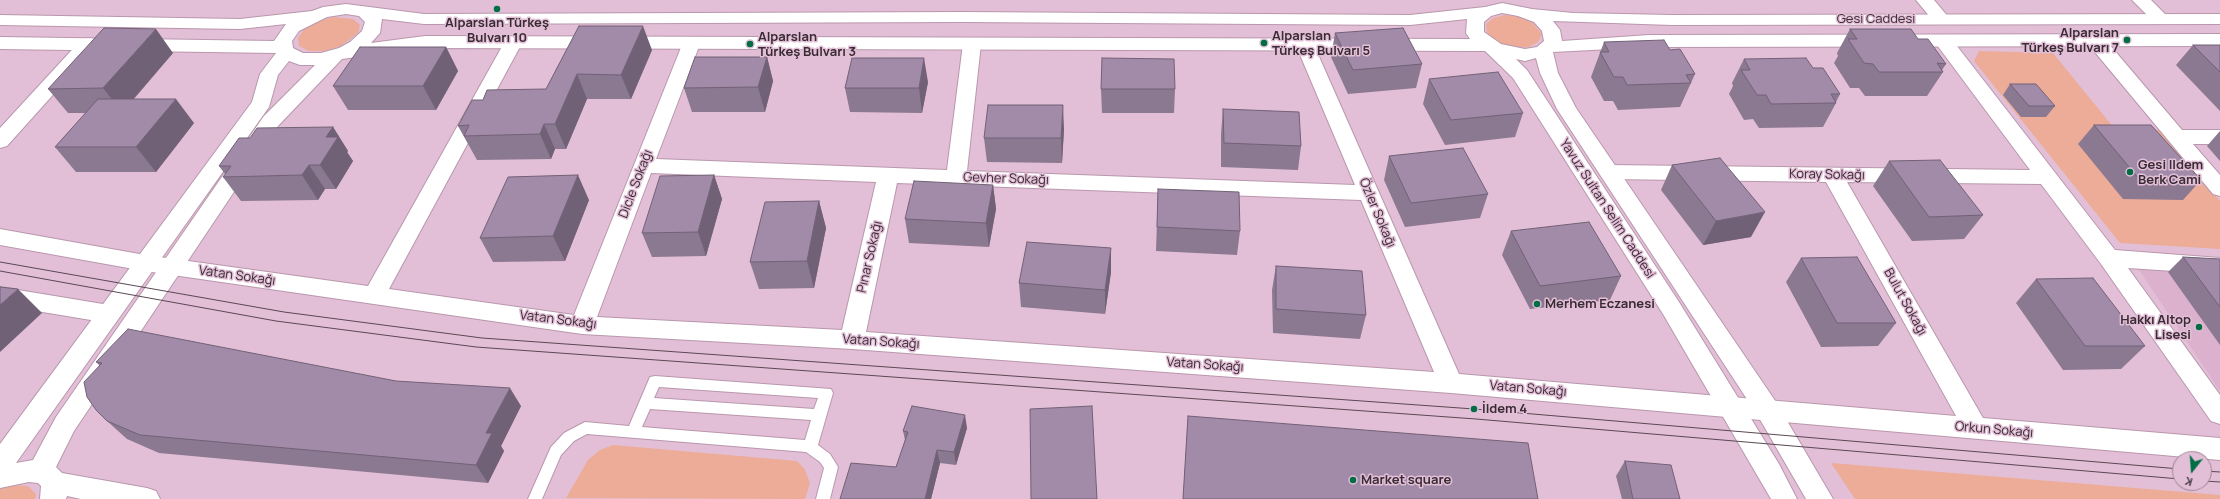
<!DOCTYPE html>
<html>
<head>
<meta charset="utf-8">
<style>
  body { margin:0 }
  #map { position:relative; width:2220px; height:499px; overflow:hidden; background:#e2bfd6; font-family:Manrope,sans-serif }
  canvas { display:block }
  .north { position:absolute; left:2172px; top:451px; width:40px; height:40px; box-sizing:border-box; background:#e2bfd6; border:1px solid #9e8495; border-radius:50%; rotate:197deg; font-size:11px; font-weight:700; line-height:16px; text-align:center; color:#382b34 }
  .north::after { content:''; display:block; margin:auto; width:14px; height:18px; background:#016d44; clip-path:polygon(50% 0,100% 100%,50% 72%,0 100%) }
</style>
</head>
<body>
<div id="map">
<canvas width="2220" height="499"></canvas>
<div class="north">K</div>
</div>
<script>
const ctx = document.querySelector('canvas').getContext('2d');
ctx.lineJoin = 'round';
function fillPath(path, color) { ctx.fillStyle = color; ctx.fill(path, 'evenodd'); }
const toPath = rows => new Path2D(rows.map(r => 'M' + r).join(''));
function strokePath(path, color, width, dash) { ctx.strokeStyle = color; ctx.lineWidth = width; ctx.lineCap = dash ? 'butt' : 'round'; ctx.setLineDash(dash || []); ctx.stroke(path); }
function write(font, color, halo, rows, align = 'center') {
  ctx.font = font + ' Manrope,sans-serif'; ctx.lineWidth = 3; ctx.setLineDash([]); ctx.textBaseline = 'middle'; ctx.strokeStyle = halo; ctx.fillStyle = color; for (const [text, x, y, turn = 0] of rows) {
    ctx.save(); ctx.translate(x, y); ctx.rotate((+turn || 0) * Math.PI / 180); ctx.textAlign = isNaN(turn) ? turn : align; if (halo) ctx.strokeText(text, 0, 0); ctx.fillText(text, 0, 0); ctx.restore();
  }
}
const built = toPath([
  [2131,258,2220,264,2220,391]
]);
const green = toPath([
  [1505,15,1520,17,1532,22,1542,34,1538,42,1529,47,1515,48,1500,44,1490,37,1487,32,1486,24,1493,18],
  [333,17,353,19,360,25,358,33,341,46,324,51,309,51,299,46,298,38,304,29,317,22],
  [1979,51,2053,53,2114,128,2160,130,2220,201,2220,249,2120,243,1974,61],
  [613,445,797,461,804,468,810,483,805,499,566,498,588,460,600,450],
  [1831,463,2220,495,2220,499,1855,499],
  [12,485,28,486,36,494,35,499,0,499,0,489]
]);
const lane = toPath([
  [655,376,831,389,833,393,818,445,830,454,838,467,830,499,816,499,824,468,820,462,806,452,587,434,574,441,561,455,542,499,528,499,551,447,564,433,585,422,629,426,650,377,655,376],
  [659,387,818,398,814,409,654,398,659,387],
  [650,409,811,420,805,440,642,427,650,409]
]);
const street = toPath([
  [1916,0,1934,0,1950,19,1947,23,1941,24,1935,23,1916,0],
  [2132,0,2151,0,2170,19,2167,23,2161,24,2155,23,2132,0],
  [1943,35,1950,37,2115,250,2220,258,2220,274,2128,268,2220,395,2220,424,2211,421,2101,264,2041,184,1847,182,1983,418,2220,438,2220,460,1451,393,852,349,582,334,145,271,0,245,0,229,145,255,368,286,504,43,506,39,513,37,520,39,522,43,389,289,574,315,684,40,691,38,698,40,700,44,656,159,947,170,963,44,965,40,972,38,979,40,981,44,967,171,1355,185,1295,43,1297,39,1304,37,1311,39,1313,43,1459,374,1956,416,1826,182,1609,179,1602,177,1599,172,1602,167,1609,165,2030,170,1934,41,1936,37,1943,35],
  [651,173,876,182,842,330,597,317,651,173],
  [897,183,1361,200,1434,372,866,332,897,183],
  [2096,35,2103,37,2182,130,2220,130,2220,144,2193,144,2220,175,2220,196,2213,194,2089,45,2087,41,2089,37,2096,35],
  [88,38,95,40,97,44,95,48,7,146,0,148,0,128,81,40,88,38],
  [0,287,109,305,117,308,121,314,117,320,109,323,0,305,0,287]
]);
const secondary = toPath([
  [1502,3,1532,9,1573,13,1672,15,2220,14,2220,24,1672,25,1553,21,1560,30,1562,41,1649,35,2220,34,2220,46,1649,47,1553,52,1558,73,1576,108,1776,402,1833,499,1806,499,1758,416,1557,109,1540,73,1536,58,1525,61,1516,59,1527,70,1679,302,1779,464,1797,499,1771,499,1663,314,1513,78,1485,51,425,48,342,59,278,126,74,431,56,467,62,473,147,488,156,491,160,499,81,499,67,496,66,499,40,499,41,486,38,483,29,482,0,488,0,444,252,102,260,74,276,53,0,49,0,37,274,41,286,24,240,29,0,25,0,15,240,19,312,11,323,7,346,4,424,14,963,12,1410,15,1485,7,1502,3],
  [1502,13,1518,16,1534,22,1542,31,1544,41,1537,47,1525,49,1501,44,1484,32,1484,22,1491,16,1502,13],
  [346,14,359,16,365,22,362,31,350,42,339,48,321,53,303,53,293,48,292,41,299,31,327,17,346,14],
  [382,19,424,24,963,22,1410,25,1467,19,1466,33,1470,39,425,36,371,43,380,33,382,19],
  [289,61,300,65,315,65,264,116,56,417,33,460,16,463,269,107,278,75,289,61]
]);
const tram = toPath([
  [0,262,284,312,482,338,1474,409,2180,469],
  [0,271,276,321,476,347,1476,419,2180,479],
  [2204,471,2220,472],
  [2204,481,2220,482]
]);
const wall = toPath([
  [579,26,652,50,631,99,587,99,566,149,555,149,551,159,477,160,458,126,483,100,546,89],
  [1850,29,1918,39,1946,64,1942,70,1943,72,1927,96,1865,96,1859,88,1850,88,1834,63,1838,56,1837,53],
  [1335,33,1422,64,1416,88,1348,94,1331,57],
  [1604,42,1670,50,1695,74,1680,107,1618,110,1613,101,1604,101,1591,77],
  [2193,45,2220,45,2220,111,2176,65],
  [446,47,458,71,436,110,348,110,333,86],
  [173,53,134,99,194,123,156,172,76,172,55,147,86,113,68,113,48,89],
  [767,57,773,81,765,112,692,112,684,88],
  [1744,59,1840,94,1836,102,1836,103,1823,127,1759,128,1753,119,1744,120,1729,94,1733,86,1732,83],
  [1429,79,1523,113,1515,137,1445,145,1423,104],
  [928,82,922,113,850,112,845,88],
  [2010,84,2055,106,2046,117,2021,117,2003,95],
  [1101,89,1175,89,1174,113,1102,113],
  [1223,109,1301,146,1298,170,1221,167,1221,134],
  [2094,125,2201,180,2183,200,2123,199,2078,144],
  [333,127,348,151,347,152,353,161,336,189,325,189,318,200,241,201,223,177,225,174,219,166,250,138],
  [1064,129,1062,163,987,162,984,138],
  [2220,131,2220,161,2207,146],
  [1389,156,1488,194,1480,218,1405,227,1384,180],
  [1889,161,1983,215,1964,239,1912,241,1873,186],
  [1672,165,1751,237,1703,245,1661,190],
  [714,175,722,199,706,256,652,257,642,233],
  [993,185,996,209,989,247,909,243,905,219],
  [1158,189,1240,231,1237,255,1156,251],
  [589,200,565,261,493,262,480,238],
  [819,201,826,228,814,288,759,289,750,262],
  [1511,231,1621,276,1610,300,1530,309,1502,255],
  [1111,248,1111,272,1105,314,1021,307,1019,283],
  [2183,257,2220,259,2220,345,2168,272],
  [1801,258,1896,323,1878,346,1821,347,1786,282],
  [1276,266,1366,315,1360,339,1273,333,1272,290],
  [2036,279,2145,346,2121,369,2063,370,2016,303],
  [96,362,521,406,501,446,504,451,488,483,159,453,127,439,107,421,100,366],
  [1188,416,1538,499,1183,499],
  [967,428,956,465,940,463,931,499,840,499,896,467,905,440,903,431],
  [1625,461,1680,499,1622,499,1616,476]
]);
const shadedWall = toPath([
  [643,26,652,50,631,99,621,75],
  [156,29,173,53,122,112,103,88],
  [446,47,458,71,436,110,423,86],
  [767,57,773,81,765,112,758,87],
  [924,58,928,82,922,113,919,88],
  [577,74,587,99,566,149,555,124],
  [176,99,194,123,156,172,136,147],
  [1063,105,1064,129,1062,163,1061,138],
  [544,124,555,149,551,159,540,134],
  [333,127,348,151,347,152,353,161,336,189,320,165,326,137],
  [309,165,325,189,318,200,302,175],
  [578,175,589,200,565,261,553,236],
  [714,175,722,199,706,256,698,232],
  [993,185,996,209,989,247,986,223],
  [819,201,826,228,814,288,807,261],
  [1765,212,1751,237,1703,245,1716,221],
  [1111,248,1111,272,1105,314,1105,290],
  [18,289,42,313,0,352,0,305],
  [510,388,521,406,501,446,504,451,488,483,476,465,486,433],
  [965,415,967,428,956,465,954,452],
  [937,450,940,463,931,499,925,499]
]);
const building = toPath([
  [579,26,643,26,621,75,577,74,555,124,544,124,540,134,464,136,469,125,458,126,472,100,483,100,487,90,546,89,579,26],
  [104,28,156,29,103,88,48,89,104,28],
  [1403,28,1422,64,1353,70,1335,33,1403,28],
  [1850,29,1911,29,1918,39,1928,39,1946,64,1937,63,1943,72,1879,72,1873,64,1864,63,1848,39,1857,39,1850,29],
  [1664,40,1670,50,1680,49,1695,74,1686,75,1691,83,1627,85,1623,77,1614,77,1600,52,1609,52,1604,42,1664,40],
  [2193,45,2220,45,2220,72,2193,45],
  [360,47,446,47,423,86,333,86,360,47],
  [695,57,767,57,758,87,684,88,695,57],
  [852,58,924,58,919,88,845,88,852,58],
  [1102,58,1174,59,1175,89,1101,89,1102,58],
  [1806,58,1813,68,1823,68,1840,94,1831,94,1836,103,1771,104,1766,95,1757,95,1741,70,1750,70,1744,59,1806,58],
  [1498,72,1523,113,1451,120,1429,79,1498,72],
  [2010,84,2036,84,2055,106,2029,106,2010,84],
  [98,99,176,99,136,147,55,147,98,99],
  [988,105,1063,105,1061,138,984,138,988,105],
  [1223,109,1299,112,1301,146,1224,143,1223,109],
  [2094,125,2151,125,2201,180,2140,180,2094,125],
  [333,127,326,137,338,137,320,165,309,165,302,175,223,177,231,166,219,166,239,138,250,138,257,128,333,127],
  [1463,148,1488,194,1411,203,1389,156,1463,148],
  [1720,158,1765,212,1716,221,1672,165,1720,158],
  [1940,160,1983,215,1929,217,1889,161,1940,160],
  [578,175,553,236,480,238,508,177,578,175],
  [714,175,698,232,642,233,660,176,714,175],
  [914,181,993,185,986,223,905,219,914,181],
  [1158,189,1239,192,1240,231,1157,227,1158,189],
  [819,201,807,261,750,262,765,202,819,201],
  [1589,222,1621,276,1540,286,1511,231,1589,222],
  [1027,242,1111,248,1105,290,1019,283,1027,242],
  [1857,257,1896,323,1837,323,1801,258,1857,257],
  [2183,257,2220,259,2220,307,2183,257],
  [1276,266,1362,271,1366,315,1276,309,1276,266],
  [2093,278,2145,346,2085,346,2036,279,2093,278],
  [0,287,18,289,0,305,0,287],
  [128,329,396,381,510,388,486,433,492,433,476,465,140,435,107,421,96,410,87,397,84,382,102,363,96,362,128,329],
  [912,406,965,415,954,452,937,450,925,499,840,499,851,463,896,467,908,432,903,431,912,406],
  [1092,406,1097,499,1031,499,1030,409,1092,406],
  [1188,416,1528,443,1538,499,1183,499,1188,416],
  [1625,461,1671,465,1680,499,1633,499,1625,461]
]);
const markers = [
  [497,9,4,"#016d44"],
  [2127,40,4,"#016d44"],
  [1264,43,4,"#016d44"],
  [750,44,4,"#016d44"],
  [2130,172,4,"#016d44"],
  [1537,304,4,"#016d44"],
  [2199,327,4,"#016d44"],
  [1474,409,4,"#016d44"],
  [1353,480,4,"#016d44"]
];
const streetNames = [
  ["Gesi Caddesi",1876,19],
  ["Koray Sokağı",1827,175,1],
  ["Gevher Sokağı",1006,179,2],
  ["Dicle Sokağı",636,184,-69],
  ["Yavuz Sultan Selim Caddesi",1607,209,57],
  ["Özler Sokağı",1377,213,67],
  ["Pınar Sokağı",870,257,-77],
  ["Vatan Sokağı",237,276,8],
  ["Bulut Sokağı",1905,302,61],
  ["Vatan Sokağı",558,320,7],
  ["Vatan Sokağı",881,342,4],
  ["Vatan Sokağı",1205,365,4],
  ["Vatan Sokağı",1528,389,5],
  ["Orkun Sokağı",1994,430,5]
];
const poiNames = [
  ["Alparslan Türkeş",497,23,"center"],
  ["Bulvarı 10",497,38,"center"],
  ["Alparslan",2119,33,"right"],
  ["Türkeş Bulvarı 7",2119,48,"right"],
  ["Alparslan",1272,36],
  ["Türkeş Bulvarı 5",1272,51],
  ["Alparslan",758,37],
  ["Türkeş Bulvarı 3",758,52],
  ["Gesi Ildem",2138,165],
  ["Berk Cami",2138,180],
  ["Merhem Eczanesi",1545,304],
  ["Hakkı Altop",2191,320,"right"],
  ["Lisesi",2191,335,"right"],
  ["İldem 4",1482,409],
  ["Market square",1361,480]
];
fillPath(built, '#dbb1cd');
fillPath(green, '#ecac97');
strokePath(lane, '#b997ad', 2);
strokePath(street, '#b997ad', 2);
strokePath(secondary, '#b997ad', 2);
fillPath(lane, '#fff');
fillPath(street, '#fff');
fillPath(secondary, '#fff');
strokePath(tram, '#5a4854', 1);
fillPath(wall, '#8b7891');
fillPath(shadedWall, '#716176');
fillPath(building, '#a28ba9');
strokePath(building, '#716176', 1);
for (const [x, y, r, color] of markers) { const dot = new Path2D(); dot.arc(x, y, r, 0, 2 * Math.PI); ctx.fillStyle = color; ctx.fill(dot); strokePath(dot, '#e2bfd6', 1.5); }
write('13px', '#382b34', '#e2bfd6', streetNames);
write('bold 13px', '#382b34', '#e2bfd6', poiNames, 'left');
</script>
</body>
</html>
